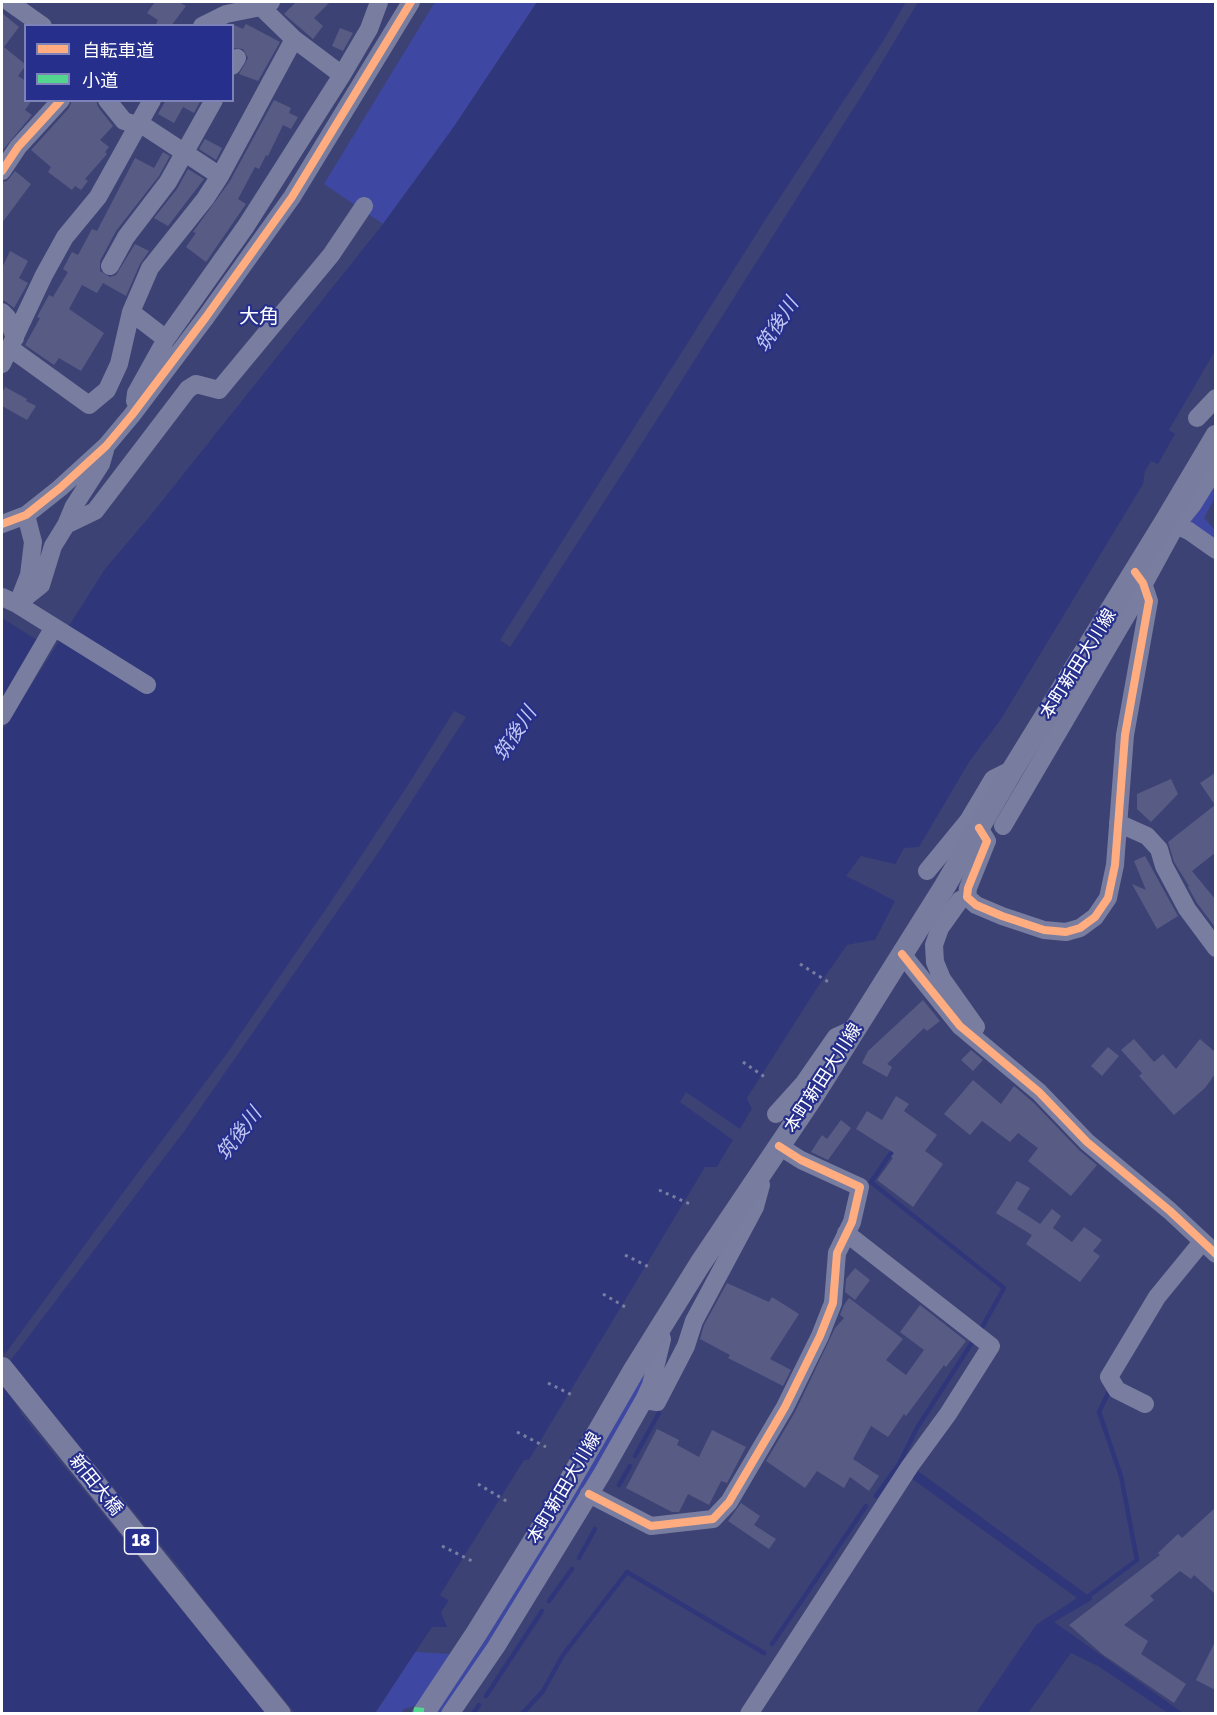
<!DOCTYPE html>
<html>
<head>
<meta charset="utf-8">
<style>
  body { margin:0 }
  #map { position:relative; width:1217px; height:1715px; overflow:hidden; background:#3d4274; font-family:"Golos Text","Noto Sans JP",sans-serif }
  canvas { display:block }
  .frame { position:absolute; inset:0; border:3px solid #fff; pointer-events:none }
  .legend { position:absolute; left:24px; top:24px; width:210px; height:78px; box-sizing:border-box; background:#262f8b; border:2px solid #7d82b9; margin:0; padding:8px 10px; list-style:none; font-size:18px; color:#fff }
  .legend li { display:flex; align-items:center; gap:12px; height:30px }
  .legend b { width:30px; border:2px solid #7d82b9 }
</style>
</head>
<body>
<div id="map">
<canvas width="1217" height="1715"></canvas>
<div class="frame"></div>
<ul class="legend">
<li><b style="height:8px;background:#ffac80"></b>自転車道</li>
<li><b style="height:8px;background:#53d58f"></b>小道</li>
</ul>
</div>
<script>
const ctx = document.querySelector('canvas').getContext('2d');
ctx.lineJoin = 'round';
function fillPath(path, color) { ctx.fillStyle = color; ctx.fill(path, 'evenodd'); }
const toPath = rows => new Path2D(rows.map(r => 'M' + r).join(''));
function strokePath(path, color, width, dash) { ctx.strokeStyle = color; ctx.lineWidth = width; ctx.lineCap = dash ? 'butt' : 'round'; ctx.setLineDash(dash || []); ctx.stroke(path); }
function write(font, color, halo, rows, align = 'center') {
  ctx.font = font + ' "Golos Text","Noto Sans JP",sans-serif'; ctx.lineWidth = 4.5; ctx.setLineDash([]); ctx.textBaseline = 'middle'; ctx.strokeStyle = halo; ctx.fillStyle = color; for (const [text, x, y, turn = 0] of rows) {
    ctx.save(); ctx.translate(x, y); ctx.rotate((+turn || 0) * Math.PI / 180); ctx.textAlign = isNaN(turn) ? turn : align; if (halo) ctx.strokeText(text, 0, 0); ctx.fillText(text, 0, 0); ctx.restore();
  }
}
const green = toPath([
  [435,2,537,2,453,128,383,224,324,184],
  [1215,481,1215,497,1204,518,1215,530,1215,542,1189,523],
  [656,1347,641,1395,568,1518,443,1713,435,1714,486,1639,564,1509],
  [415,1652,451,1654,417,1705,404,1709,401,1713,375,1714]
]);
const water = toPath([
  [537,2,1215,2,1215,351,1169,430,1175,434,1158,464,1151,461,1145,471,1143,484,1001,719,969,762,919,847,904,848,880,893,895,901,875,940,847,945,747,1098,752,1109,717,1167,705,1168,529,1460,524,1461,441,1595,449,1600,441,1612,447,1627,432,1627,375,1713,2,1713,2,727,4,728,105,569,150,516,383,224,453,128],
  [2,618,37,640,2,700],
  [918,1471,1093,1599,1054,1622,1183,1713,1168,1713,1098,1666,1071,1653,1028,1713,976,1713,1036,1625,1077,1598,911,1478]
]);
const pier = toPath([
  [906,2,918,2,867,87,651,429,510,647,500,640,769,214,885,38],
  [454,711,466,717,380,850,185,1130,10,1361,184,1573,187,1579,295,1713,266,1713,22,1415,18,1407,2,1385,2,1350,5,1354,128,1186,228,1052,330,903,408,785],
  [861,856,899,865,884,892,897,899,898,902,846,876],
  [875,940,878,941,849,948,819,989,750,1098,755,1110,719,1169,707,1170,532,1462,526,1463,445,1594,451,1598,451,1602,440,1595,524,1460,529,1460,705,1167,717,1167,733,1140,680,1102,686,1092,740,1129,752,1109,747,1098,817,988,847,945]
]);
const stream = toPath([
  [895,1147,871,1182,1004,1288,980,1331],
  [635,1456,659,1413],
  [904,1468,899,1464,917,1428,975,1338],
  [619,1485,630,1466],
  [876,1496,899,1464],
  [579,1558,595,1529],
  [1085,1599,1137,1560,1121,1476,1099,1412,1111,1387],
  [549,1601,572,1569],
  [772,1644,866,1506],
  [486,1696,542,1611],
  [473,1714,479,1705],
  [522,1714,543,1691,563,1655,627,1572,764,1653]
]);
const building = toPath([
  [155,2,179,2,186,6,171,26,155,26,158,20,147,13],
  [296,2,330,2,314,18,323,26,313,39,284,14],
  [2,13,19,27,4,47,26,65,18,76,26,81,26,100,32,100,25,110,32,115,2,151],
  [232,24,243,29,246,24,280,42,258,81,239,74,248,58,243,49,232,48],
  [340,28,353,33,343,51,332,46],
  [72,100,96,100,98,107,113,126,100,140,109,147,105,152,107,154,85,179,88,181,81,190,75,186,72,190,48,172,51,167,31,150,69,108],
  [166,100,201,100,194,113,183,107,174,123,158,114],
  [274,100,291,108,289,113,298,117,291,129,283,125,268,156,266,155,259,169,255,167,238,199,246,204,206,262,186,247,196,233,193,232,230,181],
  [205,139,222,148,216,160,199,149],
  [163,152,170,156,159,176,116,231,100,261,100,271,110,277,116,275,135,244,149,251,140,264,126,296,103,283,97,293,82,285,69,309,104,333,81,371,59,358,54,365,25,345,40,318,37,317,49,295,53,297,68,272,63,269,72,252,78,255,92,229,97,231,135,158,154,168],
  [188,169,204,179,168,226,154,218,177,189],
  [15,171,31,184,2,223,2,182,7,181],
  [10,251,28,261,19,278,28,283,14,308,5,301,2,301,2,268],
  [5,387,27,399,26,401,36,406,27,420,2,406,2,393],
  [1215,773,1215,805,1200,783],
  [1171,779,1178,794,1151,822,1137,809,1137,794],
  [1215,805,1215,853,1192,871,1215,899,1215,927,1197,903,1188,887,1189,886,1174,862,1168,842],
  [1145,856,1178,916,1157,929,1132,884,1146,890,1134,861],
  [923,1000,940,1021,927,1031,924,1028,887,1064,892,1067,887,1077,862,1063,868,1051],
  [1134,1039,1154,1062,1163,1054,1176,1069,1200,1039,1215,1052,1215,1074,1205,1088,1174,1115,1139,1076,1142,1073,1121,1050],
  [1108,1047,1119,1056,1102,1076,1091,1066],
  [971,1050,983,1060,973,1071,961,1060],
  [973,1080,1001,1104,1014,1086,1034,1103,1079,1150,1097,1165,1071,1196,1028,1161,1038,1148,1018,1133,1010,1142,982,1121,970,1135,944,1114],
  [896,1096,909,1104,904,1111,937,1135,925,1151,943,1164,913,1207,877,1180,893,1158,891,1157,894,1153,856,1129,867,1111,882,1120],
  [841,1120,851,1128,828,1160,811,1152,822,1135,827,1139],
  [1017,1181,1030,1188,1017,1209,1040,1224,1052,1209,1061,1216,1053,1228,1072,1242,1084,1227,1102,1240,1093,1251,1100,1256,1080,1282,1026,1244,1032,1235,996,1213],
  [855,1268,870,1280,855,1300,845,1292,846,1279],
  [727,1283,769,1302,772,1297,799,1314,770,1359,791,1370,783,1386,728,1358,730,1355,700,1339,704,1325],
  [849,1298,903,1339,886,1360,906,1375,924,1350,900,1332,920,1305,966,1341,946,1367,944,1365,906,1416,904,1414,888,1437,871,1426,853,1459,879,1476,869,1491,850,1477,844,1488,817,1471,805,1488,766,1461,795,1412,835,1328,844,1318,840,1315,844,1305],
  [657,1429,679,1440,677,1445,699,1457,712,1430,746,1447,727,1483,721,1481,709,1505,688,1494,679,1512,672,1512,626,1488],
  [741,1503,760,1516,754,1525,776,1539,769,1549,728,1521],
  [1215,1508,1215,1594,1194,1575,1191,1579,1180,1571,1150,1596,1154,1600,1124,1625,1148,1641,1141,1654,1186,1684,1174,1703,1102,1654,1069,1625,1160,1555,1158,1553,1178,1534,1182,1538],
  [1215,1642,1215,1690,1196,1680]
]);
const path = toPath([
  [800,964,830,983],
  [743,1062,766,1078],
  [659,1190,692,1205],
  [625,1255,651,1268],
  [603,1294,627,1308],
  [548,1383,572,1395],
  [517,1432,546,1447],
  [478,1484,508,1502],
  [442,1546,474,1562]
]);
const minor = toPath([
  [9,2,43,26],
  [261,7,294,39,342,75],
  [202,26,226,14,261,7,271,2],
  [232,66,237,58],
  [107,100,124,121,147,128,220,176],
  [2,171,18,147,61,100],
  [110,266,126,237,168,182,214,100],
  [2,312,7,317,15,338],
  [131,312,166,339],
  [10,348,89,405,107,390,119,364,131,312,150,268,205,199,220,176,294,39],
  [2,364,44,275,65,237,98,197,152,100],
  [135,401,136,393,166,339,246,226,342,75,369,29,379,2],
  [1197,418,1216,398],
  [1165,522,1176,525,1189,531,1216,550],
  [2,524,26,515,60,488,106,446,132,415,206,317,292,197,411,2],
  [66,525,74,506,101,464,105,450],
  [2,597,17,604,147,685],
  [18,603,29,575,33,542,26,515],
  [17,604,41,585,53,546,66,525,95,511,188,389,196,384,219,390,331,255,364,206],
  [2,716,54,627],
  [1118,823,1147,836,1159,849,1164,866,1187,909,1216,948],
  [1003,826,1128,613,1176,525,1193,504,1216,467],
  [979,828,987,841,968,888,967,897,976,905,1002,916,1044,930,1066,932,1080,928,1095,917,1108,898,1115,865,1125,735,1149,601,1143,583,1135,572],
  [927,871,968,821,993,779,1013,769],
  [967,897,960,900,940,928,934,945,935,962,942,979,976,1027],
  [902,954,960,1026,1039,1092,1087,1142,1170,1211,1216,1254],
  [776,1114,804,1083,836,1037,856,1028],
  [644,1400,657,1402,686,1346,694,1321,755,1207,761,1185,756,1180],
  [1145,1404,1117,1390,1109,1377,1157,1297,1202,1242],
  [589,1494,651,1526,713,1519,729,1502,785,1407,820,1336,833,1303,837,1253,852,1222,860,1187,801,1160,779,1146],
  [450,1714,496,1647,602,1474,644,1400,651,1385,662,1339,658,1329],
  [749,1714,910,1466,948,1414,991,1346,846,1233]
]);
const major = toPath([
  [2,1368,280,1714],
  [423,1714,476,1634,553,1510,634,1370,700,1264,815,1093,945,886,1013,769,1165,522,1216,436]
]);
const quiet = toPath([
  [414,1710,424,1711]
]);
const cycleway = toPath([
  [2,171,18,147,61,100],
  [2,524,26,515,60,488,106,446,132,415,206,317,292,197,411,2],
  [979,828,987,841,968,888,967,897,976,905,1002,916,1044,930,1066,932,1080,928,1095,917,1108,898,1115,865,1125,735,1149,601,1143,583,1135,572],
  [902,954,960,1026,1039,1092,1087,1142,1170,1211,1216,1254],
  [589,1494,651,1526,713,1519,729,1502,785,1407,820,1336,833,1303,837,1253,852,1222,860,1187,801,1160,779,1146]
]);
const shields = [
  [141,1541,33]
];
const shieldNames = [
  ["18",141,1541]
];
const streetNames = [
  ["本町新田大川線",1078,664,-58],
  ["本町新田大川線",823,1078,-57],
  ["新田大橋",96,1485,51],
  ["本町新田大川線",564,1488,-59]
];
const neighbourhoodNames = [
  ["大角",259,317]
];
const waterNames = [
  ["筑後川",777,325,-57],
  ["筑後川",515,734,-57],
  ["筑後川",239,1134,-53]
];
fillPath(green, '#3e48a2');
fillPath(water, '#30367a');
fillPath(pier, '#3d4274');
strokePath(stream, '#30367a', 4.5);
fillPath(building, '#585c84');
strokePath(path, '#797ea1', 3, [3, 4.5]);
strokePath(minor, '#797ea1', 18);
strokePath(major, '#787c9f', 22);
strokePath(quiet, '#53d58f', 6, [12, 6]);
strokePath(cycleway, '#ffac80', 8);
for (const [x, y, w] of shields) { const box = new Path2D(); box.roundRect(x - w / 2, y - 13, w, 26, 4.5); ctx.fillStyle = '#262f8b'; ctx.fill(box); strokePath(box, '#fff', 1.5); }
write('bold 16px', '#fff', null, shieldNames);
write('18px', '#fff', '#262f8b', streetNames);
write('20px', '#fff', '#262f8b', neighbourhoodNames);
write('italic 20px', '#c0c6f1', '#262f8b', waterNames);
</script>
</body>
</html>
